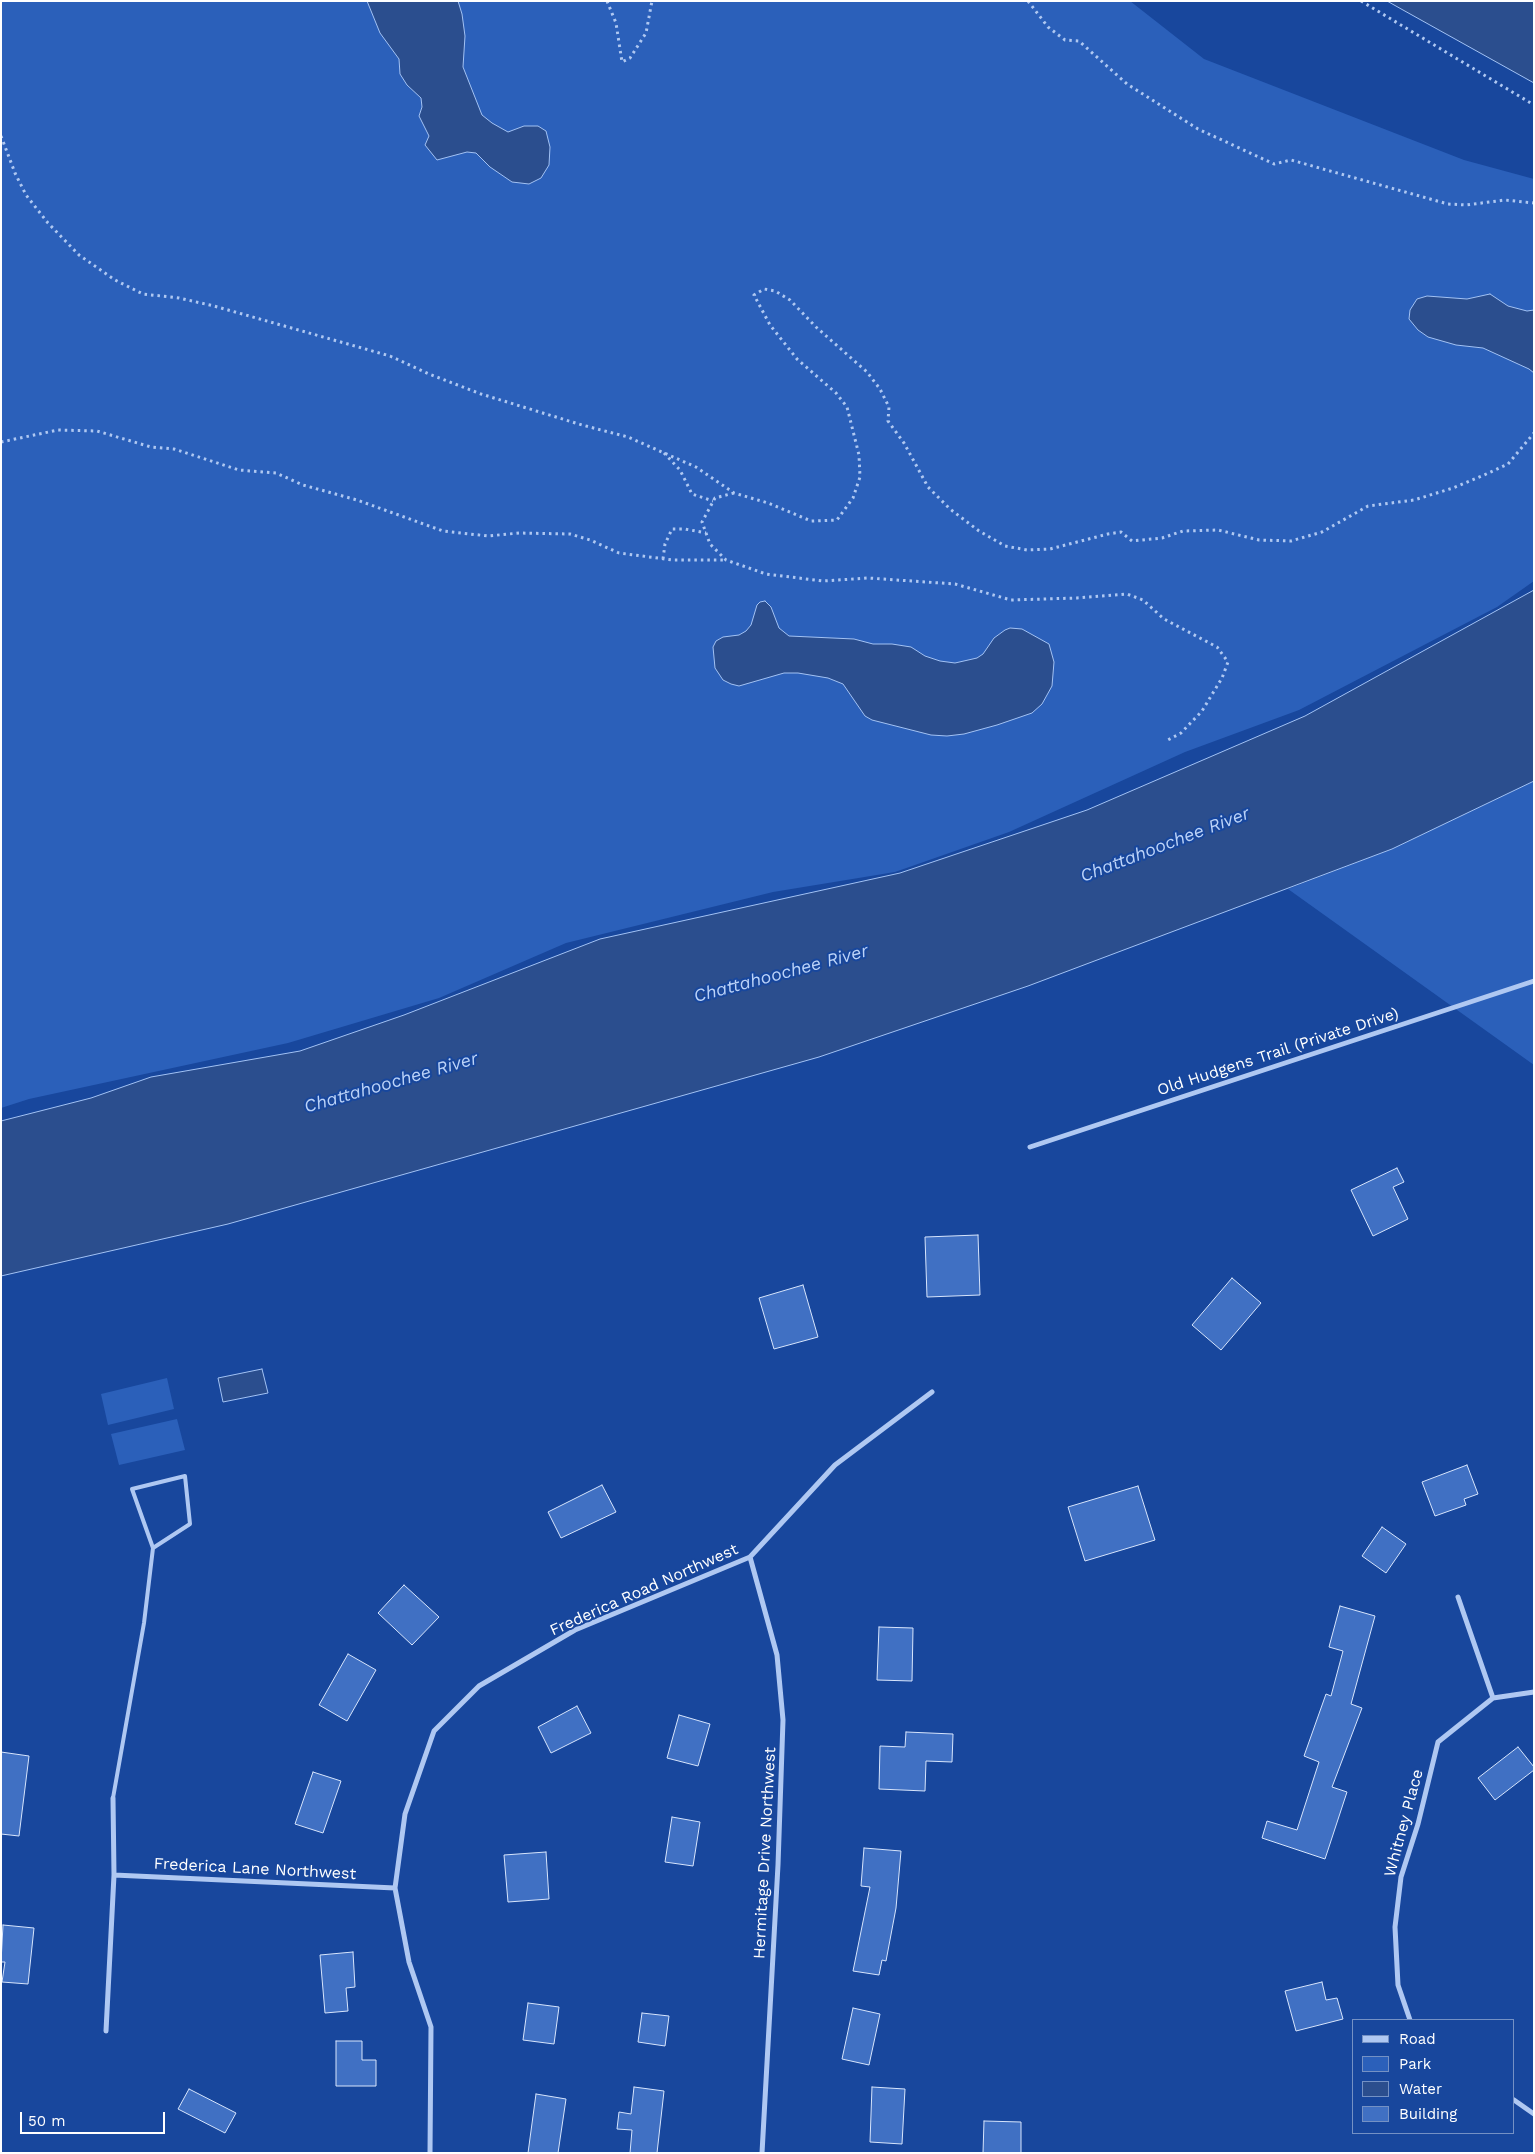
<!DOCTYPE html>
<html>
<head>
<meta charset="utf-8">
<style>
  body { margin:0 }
  #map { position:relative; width:1535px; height:2154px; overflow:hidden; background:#18479d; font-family:"Work Sans",sans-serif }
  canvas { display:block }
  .frame { position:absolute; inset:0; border:2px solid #fff; pointer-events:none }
  .legend { position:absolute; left:1352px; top:2019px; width:162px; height:115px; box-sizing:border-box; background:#18479d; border:1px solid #7491c4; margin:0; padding:6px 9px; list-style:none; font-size:15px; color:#fff }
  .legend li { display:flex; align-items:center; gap:10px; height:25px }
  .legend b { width:25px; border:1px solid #7491c4 }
  .scale { position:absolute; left:20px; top:2112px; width:145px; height:22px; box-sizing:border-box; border:2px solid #fff; border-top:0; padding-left:6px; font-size:15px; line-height:18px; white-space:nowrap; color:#fff; -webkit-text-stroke:4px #18479d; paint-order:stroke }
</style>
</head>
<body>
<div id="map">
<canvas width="1535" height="2154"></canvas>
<div class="frame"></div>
<ul class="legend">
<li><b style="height:6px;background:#afc8f2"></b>Road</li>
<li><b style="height:14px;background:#2b60ba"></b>Park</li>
<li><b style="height:14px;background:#2b4e8e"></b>Water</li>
<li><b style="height:14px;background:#4070c3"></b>Building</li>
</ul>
<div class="scale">50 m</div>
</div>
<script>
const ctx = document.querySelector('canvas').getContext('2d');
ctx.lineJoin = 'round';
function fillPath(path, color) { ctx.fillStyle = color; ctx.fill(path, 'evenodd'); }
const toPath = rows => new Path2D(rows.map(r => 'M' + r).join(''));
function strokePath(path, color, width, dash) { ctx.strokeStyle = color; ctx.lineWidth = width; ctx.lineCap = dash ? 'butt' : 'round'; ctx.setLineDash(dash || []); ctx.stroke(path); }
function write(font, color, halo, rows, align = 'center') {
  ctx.font = font + ' "Work Sans",sans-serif'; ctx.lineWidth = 4; ctx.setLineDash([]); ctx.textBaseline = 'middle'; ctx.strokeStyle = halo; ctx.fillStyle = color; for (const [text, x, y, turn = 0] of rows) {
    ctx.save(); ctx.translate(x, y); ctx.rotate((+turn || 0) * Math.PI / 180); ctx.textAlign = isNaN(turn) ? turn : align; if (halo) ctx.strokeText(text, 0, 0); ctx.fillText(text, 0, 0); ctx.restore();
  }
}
const green = toPath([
  [1,1,1130,1,1204,59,1464,160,1534,179,1534,581,1497,607,1299,710,1185,752,1009,832,895,872,773,892,566,943,439,998,288,1043,29,1099,1,1108],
  [1534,781,1534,1065,1288,889,1392,849],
  [167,1378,174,1409,108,1425,101,1394],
  [177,1419,185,1450,119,1465,111,1434]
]);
const water = toPath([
  [367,1,458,1,462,14,465,36,463,67,482,115,492,123,508,132,524,126,538,126,546,131,550,147,549,165,541,178,529,184,512,182,490,167,476,153,467,152,437,160,425,145,429,136,419,116,422,107,421,98,407,85,400,74,399,59,380,33,367,1],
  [1387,1,1534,1,1534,83,1403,10,1387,1],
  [1490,294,1508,306,1527,311,1534,310,1534,373,1529,369,1483,348,1456,345,1428,337,1418,330,1409,319,1410,310,1417,299,1427,296,1467,299,1490,294],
  [1534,590,1534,781,1392,849,1028,986,819,1057,228,1224,1,1276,1,1121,91,1098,151,1077,300,1051,404,1015,600,939,900,873,1087,810,1305,716,1534,590],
  [765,601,771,607,779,628,789,636,854,639,873,644,892,644,911,647,925,656,940,661,955,663,977,658,983,654,994,638,1005,630,1010,628,1022,629,1049,644,1054,662,1052,686,1042,704,1032,713,997,725,964,734,947,736,931,735,872,720,865,716,843,684,828,678,798,673,784,673,739,686,731,684,723,680,715,668,713,647,716,641,723,637,739,635,746,631,751,625,757,605,760,602,765,601],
  [262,1369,268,1393,223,1402,218,1378,262,1369]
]);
const building = toPath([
  [1397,1168,1404,1182,1393,1187,1408,1219,1373,1236,1351,1190,1397,1168],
  [978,1235,980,1295,927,1297,925,1237,978,1235],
  [1232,1278,1261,1303,1221,1350,1192,1325,1232,1278],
  [803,1285,818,1337,774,1349,759,1298,803,1285],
  [1467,1465,1478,1494,1464,1499,1466,1505,1435,1516,1422,1482,1467,1465],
  [602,1485,616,1512,561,1538,548,1512,602,1485],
  [1138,1486,1155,1540,1085,1561,1068,1507,1138,1486],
  [1382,1527,1406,1544,1386,1573,1362,1556,1382,1527],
  [404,1585,439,1617,412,1645,378,1613,404,1585],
  [1340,1606,1375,1616,1351,1704,1362,1708,1332,1787,1347,1792,1325,1859,1262,1838,1267,1821,1297,1830,1319,1762,1304,1756,1326,1694,1331,1696,1343,1651,1329,1647,1340,1606],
  [879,1627,913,1628,912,1681,877,1680,879,1627],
  [348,1654,376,1670,347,1721,319,1705,348,1654],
  [577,1706,591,1733,551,1753,538,1727,577,1706],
  [679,1715,710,1724,698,1766,667,1758,679,1715],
  [906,1732,953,1734,952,1762,926,1761,925,1791,879,1789,880,1746,905,1747,906,1732],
  [1518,1747,1534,1767,1534,1770,1495,1800,1478,1778,1518,1747],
  [1,1752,29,1756,19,1836,1,1834,1,1752],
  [313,1772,341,1781,323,1833,295,1824,313,1772],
  [672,1817,700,1822,693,1866,665,1862,672,1817],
  [864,1848,901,1851,896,1908,886,1961,882,1960,879,1975,853,1971,870,1887,861,1886,864,1848],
  [546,1852,549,1899,508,1902,504,1855,546,1852],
  [3,1925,34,1928,28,1984,2,1982,5,1962,1,1962,3,1925],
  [353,1952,355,1987,346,1988,348,2011,325,2013,320,1955,353,1952],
  [1322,1982,1326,2000,1337,1998,1343,2019,1296,2031,1285,1991,1322,1982],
  [528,2003,559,2007,554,2044,523,2040,528,2003],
  [853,2008,880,2014,869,2065,842,2059,853,2008],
  [642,2013,669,2016,665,2046,638,2042,642,2013],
  [336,2041,362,2041,362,2060,376,2060,376,2086,336,2086,336,2041],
  [634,2087,664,2091,657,2153,630,2153,632,2130,617,2129,619,2112,631,2114,634,2087],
  [872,2087,905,2089,902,2144,870,2142,872,2087],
  [189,2089,236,2113,225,2133,178,2109,189,2089],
  [536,2094,566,2099,558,2153,528,2153,536,2094],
  [984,2121,1021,2122,1021,2153,983,2153,984,2121]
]);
const path = toPath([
  [607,1,616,23,622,62,630,58,646,33,652,1],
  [1028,1,1048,27,1065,40,1079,41,1127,84,1198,129,1274,164,1291,160,1448,204,1466,205,1505,200,1534,203],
  [1361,1,1534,105],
  [1,136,15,173,26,195,48,223,79,255,115,280,143,294,179,298,214,306,390,356,429,374,481,394,582,425,628,437,696,467,734,493,768,503,811,521,837,520,853,498,860,477,859,455,847,407,836,393,797,359,770,325,754,295,764,289,775,291,790,300,816,327,867,372,880,389,889,407,888,421,904,443,928,487,950,509,979,531,1005,546,1027,550,1050,549,1108,534,1121,532,1132,541,1162,538,1183,531,1218,530,1259,540,1291,541,1322,532,1368,506,1414,500,1453,488,1484,475,1508,464,1534,433],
  [1,442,58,430,97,431,151,447,174,449,239,470,276,473,303,485,357,500,443,531,488,536,519,533,570,534,590,540,619,553,673,560,726,560],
  [664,453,680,470,692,494,713,501],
  [734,493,715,498,702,522,710,544,726,560,766,574,823,581,868,578,955,584,1011,600,1077,598,1127,594,1143,600,1164,619,1217,647,1228,662,1222,678,1202,711,1181,733,1166,741],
  [663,559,665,544,672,529,685,529,706,533]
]);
const lane = toPath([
  [113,1798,144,1623,153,1548,190,1524,185,1476,132,1489,153,1548]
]);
const street = toPath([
  [1030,1147,1534,981],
  [750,1557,777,1655,783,1720,778,1865,762,2153],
  [1458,1597,1493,1698],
  [114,1875,395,1888],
  [1410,2020,1398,1985,1395,1927,1401,1877,1418,1824,1438,1742,1493,1698,1534,1692],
  [106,2031,114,1875,113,1798],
  [1514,2100,1534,2114],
  [430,2153,431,2027,409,1962,395,1888,405,1814,434,1731,479,1686,575,1630,750,1557,835,1465,932,1392]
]);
const streetNames = [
  ["Old Hudgens Trail (Private Drive)",1278,1052,-18],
  ["Frederica Road Northwest",644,1590,-24],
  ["Whitney Place",1404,1823,-75],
  ["Hermitage Drive Northwest",765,1853,-87],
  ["Frederica Lane Northwest",255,1869,3]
];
const waterNames = [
  ["Chattahoochee River",1165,845,-21],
  ["Chattahoochee River",781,974,-15],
  ["Chattahoochee River",391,1083,-16]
];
fillPath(green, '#2b60ba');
fillPath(water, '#2b4e8e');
strokePath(water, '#a2c2f4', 1);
fillPath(building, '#4070c3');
strokePath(building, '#d7e5fc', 1);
strokePath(path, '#afc8f2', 3, [2.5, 4]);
strokePath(lane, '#afc8f2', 4);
strokePath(street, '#afc8f2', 5);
write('16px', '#fff', '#18479d', streetNames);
write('italic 18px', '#bcd3f8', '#18479d', waterNames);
</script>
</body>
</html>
